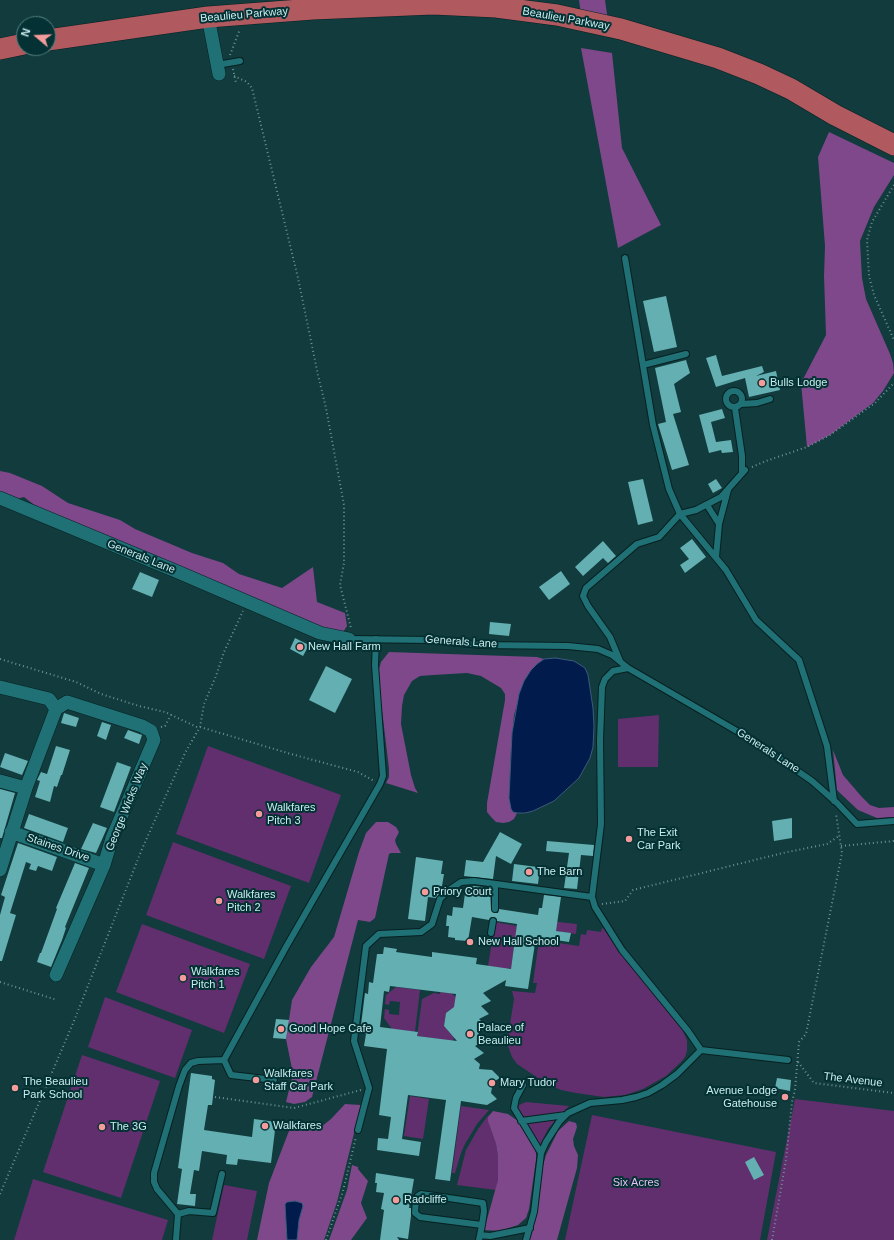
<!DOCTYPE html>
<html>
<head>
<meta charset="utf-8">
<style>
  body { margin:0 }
  #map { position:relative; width:894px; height:1240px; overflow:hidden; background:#113b3d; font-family:Helvetica,sans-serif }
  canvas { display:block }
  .north { position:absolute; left:16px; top:16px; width:40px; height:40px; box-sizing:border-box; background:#043133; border:1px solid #537c7e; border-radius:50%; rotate:289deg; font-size:11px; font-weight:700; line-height:16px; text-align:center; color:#c9edef }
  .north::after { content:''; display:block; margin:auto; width:14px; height:18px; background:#f59b9b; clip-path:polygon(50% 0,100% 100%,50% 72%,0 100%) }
</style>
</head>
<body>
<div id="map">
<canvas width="894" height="1240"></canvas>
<div class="north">N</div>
</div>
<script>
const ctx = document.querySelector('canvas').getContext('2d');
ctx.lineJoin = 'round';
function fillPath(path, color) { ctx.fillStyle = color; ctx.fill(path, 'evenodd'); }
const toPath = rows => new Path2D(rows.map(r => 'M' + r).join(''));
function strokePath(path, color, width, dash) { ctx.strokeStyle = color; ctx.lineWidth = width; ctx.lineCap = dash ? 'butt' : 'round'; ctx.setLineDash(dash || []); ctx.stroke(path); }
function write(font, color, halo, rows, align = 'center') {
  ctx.font = font + ' Helvetica,sans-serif'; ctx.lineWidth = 4; ctx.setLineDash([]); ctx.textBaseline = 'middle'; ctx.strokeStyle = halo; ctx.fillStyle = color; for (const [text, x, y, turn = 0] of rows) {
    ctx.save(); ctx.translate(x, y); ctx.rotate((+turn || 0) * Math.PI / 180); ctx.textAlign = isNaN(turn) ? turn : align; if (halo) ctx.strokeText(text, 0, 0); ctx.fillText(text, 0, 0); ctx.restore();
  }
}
const green = toPath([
  [659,715,658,767,618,767,618,719],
  [208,746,341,795,309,883,176,834],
  [173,842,291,886,264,959,146,915],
  [550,921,577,924,576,934,543,929],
  [495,922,517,926,511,969,508,968,507,971,488,966],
  [142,924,250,964,224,1033,116,992],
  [602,928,604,929,629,964,682,1029,687,1040,687,1051,685,1057,681,1062,666,1076,643,1089,625,1095,614,1096,604,1097,576,1093,561,1090,547,1084,517,1064,512,1057,507,1043,514,999,512,991,535,993,537,983,533,983,539,940,579,946,581,934,586,935,587,930,601,932],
  [396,987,420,990,415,1032,392,1029,384,1018,385,1009,389,1010,389,1014,399,1015,400,1002,390,1001,389,1005,385,1004,386,995],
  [440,992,451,993,456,997,456,1006,446,1013,444,1026,454,1037,453,1041,417,1036,422,999,434,993,440,994],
  [105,997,192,1030,175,1078,88,1047],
  [82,1055,160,1081,121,1198,43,1172],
  [410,1096,429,1099,423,1139,404,1136],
  [795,1099,894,1111,894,1240,767,1240],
  [526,1102,569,1106,562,1113,523,1118,518,1109,519,1105],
  [461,1106,489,1110,477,1124,465,1144,461,1153,455,1173,452,1173],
  [490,1113,488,1117,490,1126,496,1144,498,1156,498,1180,496,1190,457,1185,466,1150,478,1129],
  [592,1115,776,1152,760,1240,565,1240],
  [557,1118,548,1129,540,1145,525,1123],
  [33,1179,168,1220,162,1240,14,1240],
  [224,1185,257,1191,247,1240,212,1240]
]);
const forest = toPath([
  [579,0,605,0,608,21,581,15],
  [581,48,612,53,622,148,661,225,618,248],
  [829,132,894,163,894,175,874,207,860,241,862,278,866,299,890,354,893,363,894,373,883,391,873,403,830,435,807,447,801,383,826,335,824,276,825,246,818,157],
  [0,471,10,473,42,486,68,503,120,520,135,529,192,553,223,563,239,574,282,588,313,567,317,602,345,613,347,626,343,632,326,631,46,514,24,497,9,501,0,498],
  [389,652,537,657,544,659,537,664,524,681,514,715,511,749,509,798,513,812,517,813,514,819,509,822,503,823,496,822,491,817,487,812,487,803,505,700,505,694,501,688,481,676,467,673,433,675,420,676,412,681,404,695,402,706,401,724,411,775,415,788,418,793,386,783,389,777,389,769,380,693,379,669,381,662],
  [833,750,843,775,861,796,870,805,879,808,894,807,894,817,877,818,858,810,841,794,837,790],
  [376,822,388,822,396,827,399,832,395,840,396,844,401,853,391,853,389,854,375,918,370,922,358,920,312,1097,305,1102,294,1104,286,1102,293,1074,286,1039,292,1000,311,967,334,937,359,852,366,833],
  [345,1104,361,1105,337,1202,324,1240,297,1240,299,1220,303,1206,285,1204,287,1240,257,1240,269,1183,292,1123,321,1127,331,1119],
  [493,1111,508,1114,518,1121,534,1147,536,1153,536,1160,529,1209,526,1218,518,1225,500,1231,484,1230,498,1180,498,1156,496,1144,488,1121,488,1117],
  [569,1121,576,1123,577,1127,573,1139,574,1146,578,1155,577,1168,557,1240,529,1240,535,1219,539,1200,542,1169,546,1155,558,1131],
  [352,1165,358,1167,358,1169,368,1181,361,1203,367,1218,351,1240,329,1240,347,1190]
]);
const water = toPath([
  [555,658,574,661,585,668,588,675,593,708,594,726,593,747,590,758,579,778,554,801,533,811,525,813,517,813,513,812,511,809,509,798,512,733,519,694,524,681,531,670,537,664,544,659,555,658],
  [295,1201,302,1203,303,1206,299,1220,297,1240,287,1240,285,1204,287,1202,295,1201]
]);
const building = toPath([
  [666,296,677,347,654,352,643,301],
  [716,355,722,376,762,366,764,372,756,376,776,371,780,390,749,397,745,378,716,387,706,358],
  [686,360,690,373,674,384,681,412,673,414,689,465,672,470,658,424,666,422,655,368],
  [722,409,725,418,711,422,716,442,731,440,733,452,722,453,721,450,709,453,699,415],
  [643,479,653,521,638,525,628,482],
  [716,479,722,488,713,493,708,484],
  [692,539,706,557,685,573,680,565,689,559,680,548],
  [603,541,616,556,608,563,603,558,583,576,575,567],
  [561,571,570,584,549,600,539,587],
  [140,572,159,580,152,597,132,589],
  [490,622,511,624,509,636,489,634],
  [295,638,309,645,303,656,290,649],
  [326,666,352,679,335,713,309,700],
  [64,713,79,718,76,727,61,723],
  [102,722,111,725,106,740,97,736],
  [128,730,142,735,139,744,124,738],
  [56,746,70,750,62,775,61,775,57,787,54,786,50,802,35,797,40,781,37,780,41,772,47,774],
  [5,753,28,761,22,775,0,767],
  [117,762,131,767,114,812,100,807],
  [0,789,15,793,2,838,0,838],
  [29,814,68,828,63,842,24,828],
  [792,818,792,838,774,841,772,821],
  [93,823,107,828,96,853,81,849],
  [500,832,522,844,511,864,496,856,493,879,464,876,466,860,483,862],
  [547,841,594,845,593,856,581,855,577,889,564,888,569,853,546,851],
  [18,843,57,857,52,871,38,866,36,871,29,869,31,864,26,862,10,913,16,915,2,961,0,961,0,915,5,897,1,895],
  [416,857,443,861,441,874,444,874,442,886,440,886,439,894,436,898,428,897,425,921,408,919],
  [75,863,89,868,65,927,66,928,62,940,51,967,37,962,40,953,41,953,57,909,56,908],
  [514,864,545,868,544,876,539,876,538,884,512,881],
  [466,886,474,886,490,888,491,909,495,913,498,913,499,909,538,915,539,908,542,908,544,895,561,897,556,931,571,933,569,942,536,937,528,989,505,986,506,980,483,993,491,1001,481,1006,489,1014,479,1019,487,1027,478,1033,486,1040,475,1046,484,1053,474,1059,480,1064,479,1069,492,1070,500,1078,493,1082,491,1093,497,1099,487,1105,461,1101,450,1181,435,1179,446,1100,408,1095,402,1139,421,1142,419,1156,377,1150,378,1138,388,1139,391,1117,379,1115,387,1049,364,1046,366,1034,360,1033,365,993,368,994,369,982,373,983,377,954,383,954,384,947,397,949,396,952,432,957,432,952,477,958,476,964,511,969,517,924,497,921,496,918,493,917,490,918,489,920,472,917,468,941,455,940,455,938,448,937,449,926,446,926,447,915,452,916,453,907,463,908],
  [390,986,456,994,454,1007,446,1013,444,1026,457,1041,417,1036,418,1032,380,1027,384,991,389,992],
  [276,1019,289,1020,286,1039,273,1038],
  [191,1073,212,1076,212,1079,215,1080,212,1105,208,1105,204,1130,252,1137,254,1119,276,1122,271,1163,238,1159,237,1165,226,1164,227,1155,202,1151,199,1171,194,1170,190,1194,196,1194,195,1206,177,1204,182,1169,178,1168],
  [777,1078,791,1080,790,1091,775,1088],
  [754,1157,764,1175,754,1180,745,1162],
  [376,1173,414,1179,409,1208,411,1208,411,1216,408,1239,397,1237,399,1240,380,1240,384,1210,381,1209,384,1193,376,1192,377,1183,375,1183]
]);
const path = toPath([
  [230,55,240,29],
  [233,69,236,83],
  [234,76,247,82,252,88,298,278,318,375,326,408,344,505,344,563,340,585,351,628],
  [894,185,872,222,867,240,869,276,874,295,894,340],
  [752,467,766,461,807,447,830,435,875,403,894,383],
  [0,659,76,682,101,694,139,706,165,712,199,728],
  [161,727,165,726,171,715],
  [200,727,291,754,358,772,374,781],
  [841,846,894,841],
  [602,904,625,901,633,890,783,853,827,844,839,836],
  [0,982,57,1000],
  [798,1062,814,1083,894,1093],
  [215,1097,294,1108,361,1090],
  [0,1194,74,1021,142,849,185,753,200,727,204,704,216,676,224,652,243,611],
  [326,1240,343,1191,356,1137],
  [772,1240,786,1160,792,1102,795,1090,799,1042,806,1034,842,853,836,814]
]);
const service = toPath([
  [217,65,240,61],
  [625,258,653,425,669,489,680,514,726,570,756,620,799,660,827,746,834,801],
  [643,365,686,354],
  '726 399a8 8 0 1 1 16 0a8 8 0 1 1-16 0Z',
  [741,404,757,403,770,399],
  [735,408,742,456,742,473],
  [707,505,719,524],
  [716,557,719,524,728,490],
  [349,639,431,640,481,645,568,646,598,649,612,655,628,668,754,741,789,765,812,781,837,803,857,824,894,821],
  [620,661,610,637,588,606,583,596,586,588,637,544,659,537,680,514,696,510,721,497,745,470],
  [628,668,613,671,605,679,602,687,600,740,601,824,592,897,595,907,622,950,688,1031,701,1050],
  [495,884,495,909],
  [491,933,493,921],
  [701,1050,788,1060],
  [224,1060,286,947,380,784,383,776,375,665,376,639],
  [523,1085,516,1098,514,1108,541,1153],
  [521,1121,566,1115],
  [358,1130,369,1088,354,1041,366,946,379,934,421,932,432,924,440,899,449,890,461,882,474,881,592,897],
  [178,1214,189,1211,213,1213,222,1174],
  [480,1235,490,1236,530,1228],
  [176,1240,178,1214,157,1189,154,1182,154,1173,179,1086,185,1070,191,1063,198,1061,224,1060,231,1075,274,1080],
  [479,1240,482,1225,484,1211,483,1203,421,1194,418,1196,416,1199,415,1213,420,1217,482,1225],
  [526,1240,534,1212,541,1153,546,1142,559,1122,568,1113,590,1103,622,1100,636,1097,648,1093,662,1085,677,1074,701,1050]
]);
const minor = toPath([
  [208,17,219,74],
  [0,498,178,572,320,633,349,639],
  [0,687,49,699,56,709],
  [0,781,26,788,56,709,67,702,142,726,151,731,154,740,112,838,104,865,56,975],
  [11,832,104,865],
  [0,870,26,788]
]);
const trunk = toPath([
  [48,40,208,17,313,9,433,4,496,7,557,15,621,29,718,58,759,74,791,89,835,115,894,145],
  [0,49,24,44]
]);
const markers = [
  [762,383,4,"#f59b9b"],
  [300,647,4,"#f59b9b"],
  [259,814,4,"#f59b9b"],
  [629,839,4,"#f59b9b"],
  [529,872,4,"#f59b9b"],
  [425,892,4,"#f59b9b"],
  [219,901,4,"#f59b9b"],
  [470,942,4,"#f59b9b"],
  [183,978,4,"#f59b9b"],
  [281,1029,4,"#f59b9b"],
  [470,1034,4,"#f59b9b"],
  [256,1080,4,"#f59b9b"],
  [492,1083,4,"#f59b9b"],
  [15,1088,4,"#f59b9b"],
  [785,1097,4,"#f59b9b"],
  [265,1126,4,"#f59b9b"],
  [102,1127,4,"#f59b9b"],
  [396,1200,4,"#f59b9b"]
];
const streetNames = [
  ["Beaulieu Parkway",244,15,-5],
  ["Beaulieu Parkway",566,19,10],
  ["Generals Lane",141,557,22],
  ["Generals Lane",461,642,4],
  ["Generals Lane",768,751,33],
  ["George Wicks Way",127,807,-68],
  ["Staines Drive",58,848,19],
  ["The Avenue",853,1080,7]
];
const poiNames = [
  ["Bulls Lodge",770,383],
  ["New Hall Farm",308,647],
  ["Walkfares",267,808],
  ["Pitch 3",267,821],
  ["The Exit",637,833],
  ["Car Park",637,846],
  ["The Barn",537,872],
  ["Priory Court",433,892],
  ["Walkfares",227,895],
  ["Pitch 2",227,908],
  ["New Hall School",478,942],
  ["Walkfares",191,972],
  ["Pitch 1",191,985],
  ["Palace of",478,1028],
  ["Beaulieu",478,1041],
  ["Good Hope Cafe",289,1029],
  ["Walkfares",264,1074],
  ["Staff Car Park",264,1087],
  ["The Beaulieu",23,1082],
  ["Park School",23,1095],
  ["Mary Tudor",500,1083],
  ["Avenue Lodge",777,1091,"right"],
  ["Gatehouse",777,1104,"right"],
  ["Walkfares",273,1126],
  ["The 3G",110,1127],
  ["Radcliffe",404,1200]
];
const parkNames = [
  ["Six Acres",636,1183]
];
fillPath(green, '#612f6d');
fillPath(forest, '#7e488a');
fillPath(water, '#011c4c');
strokePath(water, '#3d5b7d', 1);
fillPath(building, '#63afb2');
strokePath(service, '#072021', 8);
strokePath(minor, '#072021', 14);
strokePath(trunk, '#072021', 22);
strokePath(path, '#6c9395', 2, [1, 3]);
strokePath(service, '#1f7175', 6);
strokePath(minor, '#1f7175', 13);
strokePath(trunk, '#b05a60', 21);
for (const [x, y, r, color] of markers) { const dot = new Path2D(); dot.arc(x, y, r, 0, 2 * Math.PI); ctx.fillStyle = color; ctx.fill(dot); strokePath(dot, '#043133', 1.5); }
write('11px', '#c9edef', '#043133', streetNames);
write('11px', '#c9edef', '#043133', poiNames, 'left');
write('11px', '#ebbff6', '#043133', parkNames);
</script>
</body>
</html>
